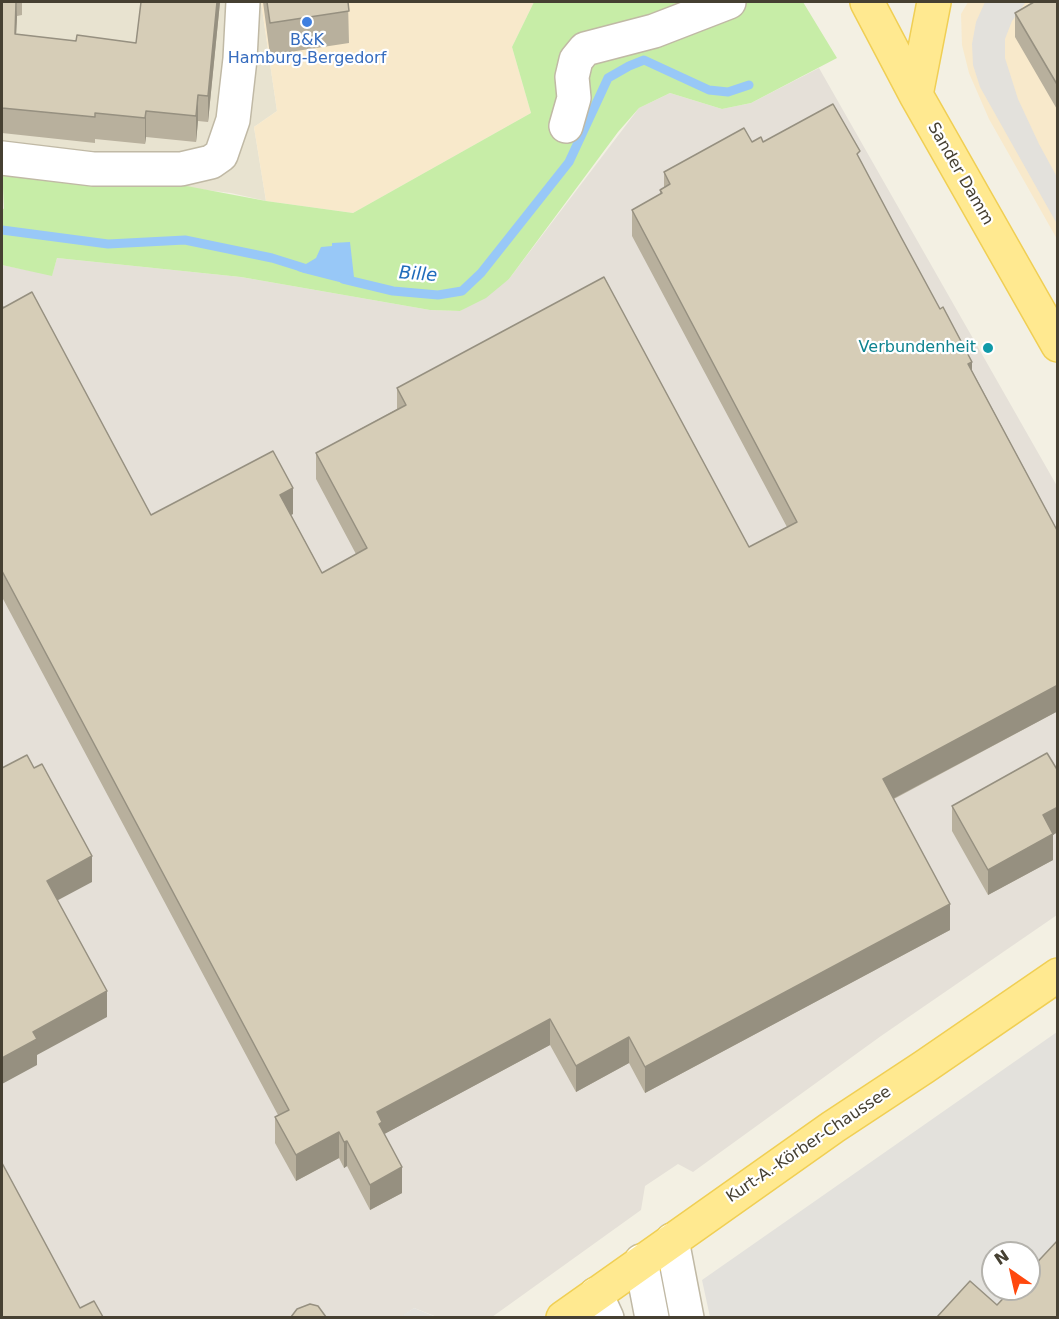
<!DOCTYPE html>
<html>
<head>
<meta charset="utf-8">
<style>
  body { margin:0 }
  #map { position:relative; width:1059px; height:1319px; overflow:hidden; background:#f3f0e3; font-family:"DejaVu Sans",sans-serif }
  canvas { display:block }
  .frame { position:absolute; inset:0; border:3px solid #464032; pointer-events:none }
  .north { position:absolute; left:981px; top:1241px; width:60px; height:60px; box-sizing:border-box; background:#fff; border:2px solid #b5b3ad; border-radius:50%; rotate:326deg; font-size:16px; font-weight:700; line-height:24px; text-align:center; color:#464032 }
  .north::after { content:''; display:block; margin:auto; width:21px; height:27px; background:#ff480e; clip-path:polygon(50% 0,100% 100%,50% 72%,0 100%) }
</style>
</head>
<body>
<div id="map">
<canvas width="1059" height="1319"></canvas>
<div class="frame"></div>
<div class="north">N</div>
</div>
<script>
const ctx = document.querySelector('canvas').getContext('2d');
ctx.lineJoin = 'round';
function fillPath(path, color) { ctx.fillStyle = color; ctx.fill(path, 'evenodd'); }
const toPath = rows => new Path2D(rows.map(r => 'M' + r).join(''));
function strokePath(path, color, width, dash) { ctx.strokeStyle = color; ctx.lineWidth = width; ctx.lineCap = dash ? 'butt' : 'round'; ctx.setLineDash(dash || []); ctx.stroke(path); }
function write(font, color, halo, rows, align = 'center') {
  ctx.font = font + ' "DejaVu Sans",sans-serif'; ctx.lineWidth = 4.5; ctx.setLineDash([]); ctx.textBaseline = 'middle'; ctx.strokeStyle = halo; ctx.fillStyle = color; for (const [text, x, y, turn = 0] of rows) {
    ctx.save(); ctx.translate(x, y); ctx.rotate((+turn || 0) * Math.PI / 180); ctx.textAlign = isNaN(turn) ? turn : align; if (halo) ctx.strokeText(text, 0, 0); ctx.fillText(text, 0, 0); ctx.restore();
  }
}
const residential = toPath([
  [2,2,261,2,277,111,254,127,266,201,231,193,2,166]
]);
const commercial = toPath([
  [261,2,534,2,512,47,531,113,353,213,266,201,254,127,277,111],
  [968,2,1057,2,1057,239,989,119,969,73,962,45,961,14]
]);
const industrial = toPath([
  [819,68,1057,486,1057,915,881,1036,693,1172,678,1164,645,1186,641,1210,492,1317,437,1317,414,1308,400,1318,2,1318,2,265,52,275,57,258,241,277,430,310,460,311,509,279,639,108,670,93,722,109,751,103]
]);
const green = toPath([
  [534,2,803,2,837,58,751,103,722,109,670,93,639,108,618,132,509,279,486,298,460,311,430,310,241,277,57,258,52,276,2,265,2,208,4,209,2,166,176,184,266,201,353,213,531,113,512,47]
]);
const parking = toPath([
  [985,2,1026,2,1012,21,1005,39,1005,58,1018,99,1039,144,1057,177,1057,224,980,87,973,65,972,44,976,22],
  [1057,1032,1057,1270,1014,1317,710,1317,702,1280],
  [993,1253,1029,1253,1029,1289,993,1289],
  [414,1308,436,1317,400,1317]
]);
const water = toPath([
  [350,242,355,286,304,273,298,271,294,265,306,264,316,258,321,247,332,246,332,243]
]);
const stream = toPath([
  [2,230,108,244,185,240,272,258,304,268],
  [343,279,393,291,438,295,462,291,481,273,569,162,608,78,629,66,644,60,709,90,728,92,749,85]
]);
const minor = toPath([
  [566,126,574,98,572,77,576,60,585,49,654,31,729,2],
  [2,158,93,169,181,169,211,162,221,155,233,120,240,59,243,2],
  [672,1240,687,1318],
  [641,1261,652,1318],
  [596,1294,607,1318]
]);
const major = toPath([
  [867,2,916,95,1058,345],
  [916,95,934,2],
  [563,1318,833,1127,924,1067,1058,975]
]);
const wall = toPath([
  [2,2,22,2,22,15,17,16,16,34,76,41,136,43,141,2,220,2,208,122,198,121,196,142,146,137,145,144,95,139,95,143,2,133],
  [263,2,348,2,349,43,270,55],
  [1058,2,1058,111,1015,37,1015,13],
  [752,142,763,142,860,160,1058,532,1058,711,894,799,950,930,645,1093,629,1063,576,1092,550,1045,384,1134,402,1193,370,1210,347,1166,344,1168,339,1158,296,1181,275,1143,275,1117,278,1115,2,597,2,305,151,515,293,514,291,515,322,573,356,554,316,479,316,453,397,409,397,388,749,547,787,527,632,236,632,210,660,195,660,190,664,188,664,172],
  [952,806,1053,835,1053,860,988,895,952,831]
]);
const shadedWall = toPath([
  [16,2,17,16,15,60,15,34],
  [217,2,220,2,208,122,208,96],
  [198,95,198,121,196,142,196,116],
  [146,111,146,137,145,144,145,118],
  [972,362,972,388,968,364],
  [293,488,293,514,280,520,280,495],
  [1058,685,1058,711,883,804,883,779],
  [1058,807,1058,832,1053,835,1053,860,988,895,988,870,1043,815],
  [92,856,92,882,47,906,47,881],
  [950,904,950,930,645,1093,645,1067],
  [107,991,107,1017,37,1055,37,1065,2,1084,2,1058,33,1032],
  [550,1019,550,1045,377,1138,377,1112],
  [629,1037,629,1063,576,1092,576,1066],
  [339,1132,339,1158,296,1181,296,1155],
  [347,1141,347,1166,344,1168,344,1142],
  [402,1167,402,1193,370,1210,370,1185]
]);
const building = toPath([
  [2,2,16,2,15,34,76,41,77,35,136,43,141,2,217,2,208,96,198,95,196,116,146,111,145,118,95,113,95,117,2,108,2,2],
  [267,2,348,2,349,11,270,23,267,2],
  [1034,2,1058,2,1058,86,1015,13,1034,2],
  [833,104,860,151,857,154,901,237,940,309,943,307,972,362,968,364,1058,532,1058,685,883,779,950,904,645,1067,629,1037,576,1066,550,1019,377,1112,382,1122,379,1124,402,1167,370,1185,347,1141,344,1142,339,1132,296,1155,275,1117,289,1110,2,571,2,305,3,308,32,292,151,515,273,451,293,488,280,495,322,573,367,548,316,453,406,405,397,388,604,277,749,547,797,522,632,210,662,193,660,190,670,184,664,172,744,128,752,142,761,137,763,142,833,104],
  [1047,753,1058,771,1058,807,1043,815,1053,834,988,870,952,806,1047,753],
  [27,755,34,768,42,764,92,856,47,881,107,991,33,1032,37,1039,2,1058,2,768,27,755],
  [2,1163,80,1308,94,1301,103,1317,2,1317,2,1163],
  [1058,1240,1058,1317,937,1317,970,1281,997,1305,1012,1289,1029,1289,1029,1271,1058,1240],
  [310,1304,318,1306,326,1317,291,1317,297,1309,310,1304]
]);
const markers = [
  [307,22,6,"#3f7fe0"],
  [988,348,6,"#0f9aa8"]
];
const shopNames = [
  ["B&K",307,41],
  ["Hamburg-Bergedorf",307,59]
];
const streetNames = [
  ["Sander Damm",960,174,60],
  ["Kurt-A.-Körber-Chaussee",809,1145,-34]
];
const cultureNames = [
  ["Verbundenheit",976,348]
];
const waterNames = [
  ["Bille",418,275,4]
];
fillPath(residential, '#e8e3d0');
fillPath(commercial, '#f8e9cb');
fillPath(industrial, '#e5e0d8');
fillPath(green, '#c7eda7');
fillPath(parking, '#e3e1dc');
fillPath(water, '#98c8f7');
strokePath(stream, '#98c8f7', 9);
strokePath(minor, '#c0b9a5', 36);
strokePath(major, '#f0cf54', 36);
strokePath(minor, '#fff', 33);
strokePath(major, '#ffe990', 33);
fillPath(wall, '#b8b09d');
fillPath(shadedWall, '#969080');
fillPath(building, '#d6cdb7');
strokePath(building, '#969080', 1.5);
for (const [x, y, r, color] of markers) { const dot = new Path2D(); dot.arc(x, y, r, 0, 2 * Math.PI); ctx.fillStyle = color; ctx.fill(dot); strokePath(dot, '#fff', 2); }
write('16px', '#366cbe', '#fff', shopNames);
write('16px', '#464032', '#fff', streetNames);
write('16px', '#0d838f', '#fff', cultureNames, 'right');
write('italic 18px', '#216dbc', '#fff', waterNames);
</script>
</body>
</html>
